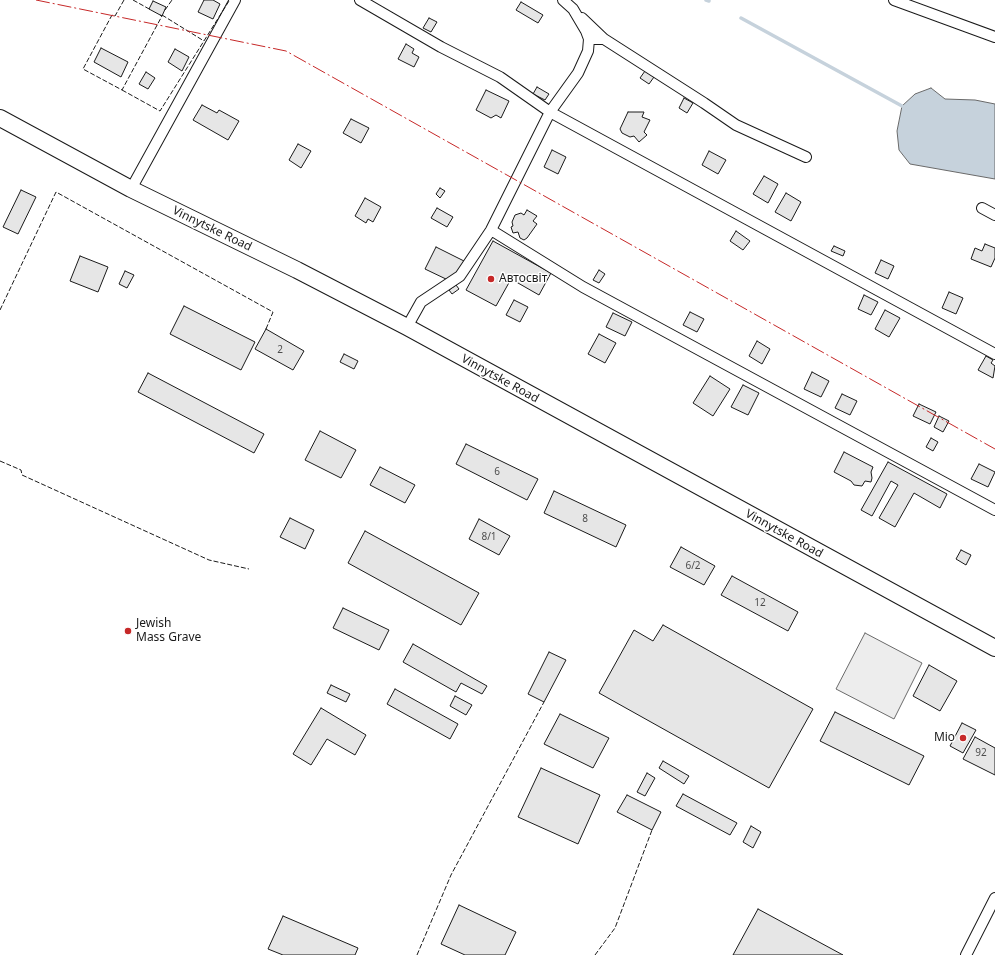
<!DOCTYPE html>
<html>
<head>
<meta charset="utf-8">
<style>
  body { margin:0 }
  canvas { display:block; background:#fff }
</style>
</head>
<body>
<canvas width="995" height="955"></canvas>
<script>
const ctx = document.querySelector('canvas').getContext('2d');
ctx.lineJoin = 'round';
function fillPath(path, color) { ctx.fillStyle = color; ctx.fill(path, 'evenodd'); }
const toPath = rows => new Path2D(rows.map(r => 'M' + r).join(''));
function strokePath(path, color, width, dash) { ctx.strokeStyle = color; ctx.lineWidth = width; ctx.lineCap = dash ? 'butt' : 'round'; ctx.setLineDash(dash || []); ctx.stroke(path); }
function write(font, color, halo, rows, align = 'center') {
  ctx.font = font + ' "Noto Sans",sans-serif'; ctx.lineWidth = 3; ctx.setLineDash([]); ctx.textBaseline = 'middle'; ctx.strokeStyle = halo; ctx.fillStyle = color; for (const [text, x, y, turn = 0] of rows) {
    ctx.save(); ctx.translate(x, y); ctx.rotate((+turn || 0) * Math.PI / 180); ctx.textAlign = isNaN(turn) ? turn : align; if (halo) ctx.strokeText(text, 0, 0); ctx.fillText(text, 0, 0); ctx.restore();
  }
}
const parking = toPath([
  [865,633,922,663,894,719,836,689,865,633]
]);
const water = toPath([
  [931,88,945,99,975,100,995,104,995,179,910,164,899,150,897,131,902,106,915,94,931,88]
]);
const stream = toPath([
  [706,0,709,1],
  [741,18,902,106]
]);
const building = toPath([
  [204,0,213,0,220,4,213,19,198,12,204,0],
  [153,1,166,7,162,16,149,9,153,1],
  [521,2,543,15,538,23,516,10,521,2],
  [429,18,437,22,431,32,423,28,429,18],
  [406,44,414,49,412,53,419,57,414,67,398,59,406,44],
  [101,48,128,62,121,77,94,62,101,48],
  [175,49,189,57,182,71,168,62,175,49],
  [645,71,654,77,649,84,640,78,645,71],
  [146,72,155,78,148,89,139,84,146,72],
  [537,87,549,94,545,100,533,94,537,87],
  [486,90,509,101,501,118,496,115,491,118,476,110,486,90],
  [684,98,693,103,687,113,679,108,684,98],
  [202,105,217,113,219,110,239,121,228,140,193,120,202,105],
  [628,112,644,112,642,117,650,120,644,132,647,135,639,142,634,136,630,137,622,133,620,129,628,112],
  [351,119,369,128,361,143,343,133,351,119],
  [298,144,311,151,301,168,289,160,298,144],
  [552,150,566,157,558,174,544,167,552,150],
  [709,151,726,160,718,174,702,165,709,151],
  [764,176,778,184,768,203,753,194,764,176],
  [440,188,445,191,440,198,436,194,440,188],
  [21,190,36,197,18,234,3,227,21,190],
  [786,193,801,202,791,221,775,212,786,193],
  [365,198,381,207,373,222,368,219,366,223,355,216,365,198],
  [437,208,453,217,447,227,431,218,437,208],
  [527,210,537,216,533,221,537,224,527,238,524,240,520,238,518,232,513,233,511,227,513,226,512,222,515,215,521,213,524,215,527,210],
  [736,231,750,241,743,250,730,241,736,231],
  [493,241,551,273,539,295,511,279,496,306,466,290,493,241],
  [985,244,995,248,995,258,991,267,971,259,975,248,982,251,985,244],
  [834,246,845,251,843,256,831,251,834,246],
  [436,247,464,261,457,275,448,280,425,269,436,247],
  [80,256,108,267,98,292,70,281,80,256],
  [881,260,894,266,888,279,875,273,881,260],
  [599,270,605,274,599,283,593,280,599,270],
  [125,271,134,275,127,288,119,284,125,271],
  [456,285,459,289,452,294,449,290,456,285],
  [949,292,963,298,956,314,942,308,949,292],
  [864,295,878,302,871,315,858,309,864,295],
  [514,300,528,307,520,322,506,315,514,300],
  [184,306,255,342,241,370,170,334,184,306],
  [885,310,900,318,889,337,875,329,885,310],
  [690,312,704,319,697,332,683,325,690,312],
  [613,313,632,322,625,336,606,327,613,313],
  [266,329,304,351,293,370,255,349,266,329],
  [599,334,616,343,605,363,588,354,599,334],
  [757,341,770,349,762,364,749,356,757,341],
  [344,354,358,361,354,369,340,362,344,354],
  [986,356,993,360,991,363,995,366,993,378,978,370,986,356],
  [812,372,829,381,821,397,804,389,812,372],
  [148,373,264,434,254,453,138,392,148,373],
  [710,376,730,389,713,416,693,403,710,376],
  [743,385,759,393,748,415,731,407,743,385],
  [842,394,857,401,850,415,835,408,842,394],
  [919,404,936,412,930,424,913,416,919,404],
  [939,416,949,421,943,432,934,427,939,416],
  [320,431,356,450,341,478,305,460,320,431],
  [931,438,938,442,933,451,926,447,931,438],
  [466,444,538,479,527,500,456,464,466,444],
  [844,452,873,467,871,472,872,478,871,482,865,481,862,486,854,485,851,481,834,472,844,452],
  [888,462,947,494,940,508,914,493,895,527,879,518,898,485,891,481,872,516,861,510,888,462],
  [979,464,995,472,988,487,971,479,979,464],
  [380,467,415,485,405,503,370,485,380,467],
  [554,491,626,525,616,547,544,513,554,491],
  [290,518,314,530,305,549,280,537,290,518],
  [479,519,510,536,499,555,469,539,479,519],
  [365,531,479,593,461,625,348,563,365,531],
  [681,547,715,566,704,585,670,567,681,547],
  [961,550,971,555,966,565,956,559,961,550],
  [732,576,798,612,788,631,721,595,732,576],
  [343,608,389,630,379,650,333,628,343,608],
  [663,625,813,709,769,788,599,693,634,630,653,641,663,625],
  [413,644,487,686,482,694,461,683,456,692,403,662,413,644],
  [549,652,566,660,544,702,528,694,549,652],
  [929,665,957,681,940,711,913,696,929,665],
  [331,685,350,694,346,702,327,693,331,685],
  [395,689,458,724,450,739,387,704,395,689],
  [455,696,472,705,466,715,450,706,455,696],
  [321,708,366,735,355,755,327,739,311,765,293,754,321,708],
  [835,712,924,756,909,785,820,741,835,712],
  [560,714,609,738,593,768,544,744,560,714],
  [962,723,976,730,963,753,950,746,962,723],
  [975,737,995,748,995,775,963,759,975,737],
  [663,761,689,776,684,784,659,768,663,761],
  [541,768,600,795,578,844,518,817,541,768],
  [647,773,655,778,645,796,637,792,647,773],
  [683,794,737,823,730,835,676,806,683,794],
  [627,795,661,812,652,830,617,812,627,795],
  [751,826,761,832,753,848,743,842,751,826],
  [459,905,516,932,505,955,465,955,441,944,459,905],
  [758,909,843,955,733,955,758,909],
  [283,916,358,948,355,955,283,955,268,949,283,916]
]);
const street = toPath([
  [360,0,441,47,500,77,550,112,995,354],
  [894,0,995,37],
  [582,18,604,39],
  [589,39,604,39,704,103,736,125,806,157],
  [131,189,235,0],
  [982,208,995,215],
  [491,230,583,287,995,510],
  [407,327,421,302,460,276,491,230,550,112,578,73,588,51,589,39,586,31,573,9,563,0],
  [966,955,995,898]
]);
const primary = toPath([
  [0,118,131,189,297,270,407,327,995,648]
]);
const fence = toPath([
  [124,0,115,16,112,15,83,69,122,90,162,16,160,15],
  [133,0,151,10],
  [165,10,172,0],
  [162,15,204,41],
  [122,90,160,111,229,1],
  [0,310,56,192,273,312,266,329],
  [0,461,21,470,22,475,209,560,249,569],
  [417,955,451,875,544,702],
  [595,955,615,928,652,830]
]);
const power = toPath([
  [36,0,286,51,995,449]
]);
const markers = [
  [491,279,4,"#c62828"],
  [128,631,4,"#c62828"],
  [963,738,4,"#c62828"]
];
const numberNames = [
  ["2",280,350],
  ["6",497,472],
  ["8",585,519],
  ["8/1",489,537],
  ["6/2",693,566],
  ["12",760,603],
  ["92",981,753]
];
const streetNames = [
  ["Vinnytske Road",212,229,26],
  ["Vinnytske Road",500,379,29],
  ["Vinnytske Road",784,534,29]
];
const poiNames = [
  ["Автосвіт",499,279],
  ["Jewish",136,624],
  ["Mass Grave",136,638],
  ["Міо",955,738,"right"]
];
fillPath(parking, '#ededed');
strokePath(parking, '#6a6a6a', 1);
fillPath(water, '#c6d2dc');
strokePath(water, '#6a6a6a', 1);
strokePath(stream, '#c6d2dc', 3.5);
fillPath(building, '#e6e6e6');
strokePath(building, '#1a1a1a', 1);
strokePath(street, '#1a1a1a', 12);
strokePath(primary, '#1a1a1a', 18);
strokePath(street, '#fff', 10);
strokePath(primary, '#fff', 16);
strokePath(fence, '#1a1a1a', 1, [5, 2]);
strokePath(power, '#c62828', 1, [14, 3, 2, 3]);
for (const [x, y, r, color] of markers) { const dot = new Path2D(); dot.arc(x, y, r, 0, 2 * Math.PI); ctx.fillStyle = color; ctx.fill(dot); strokePath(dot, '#fff', 1.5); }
write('10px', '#4d4d4d', null, numberNames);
write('12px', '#1a1a1a', '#fff', streetNames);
write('12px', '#1a1a1a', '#fff', poiNames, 'left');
</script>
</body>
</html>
